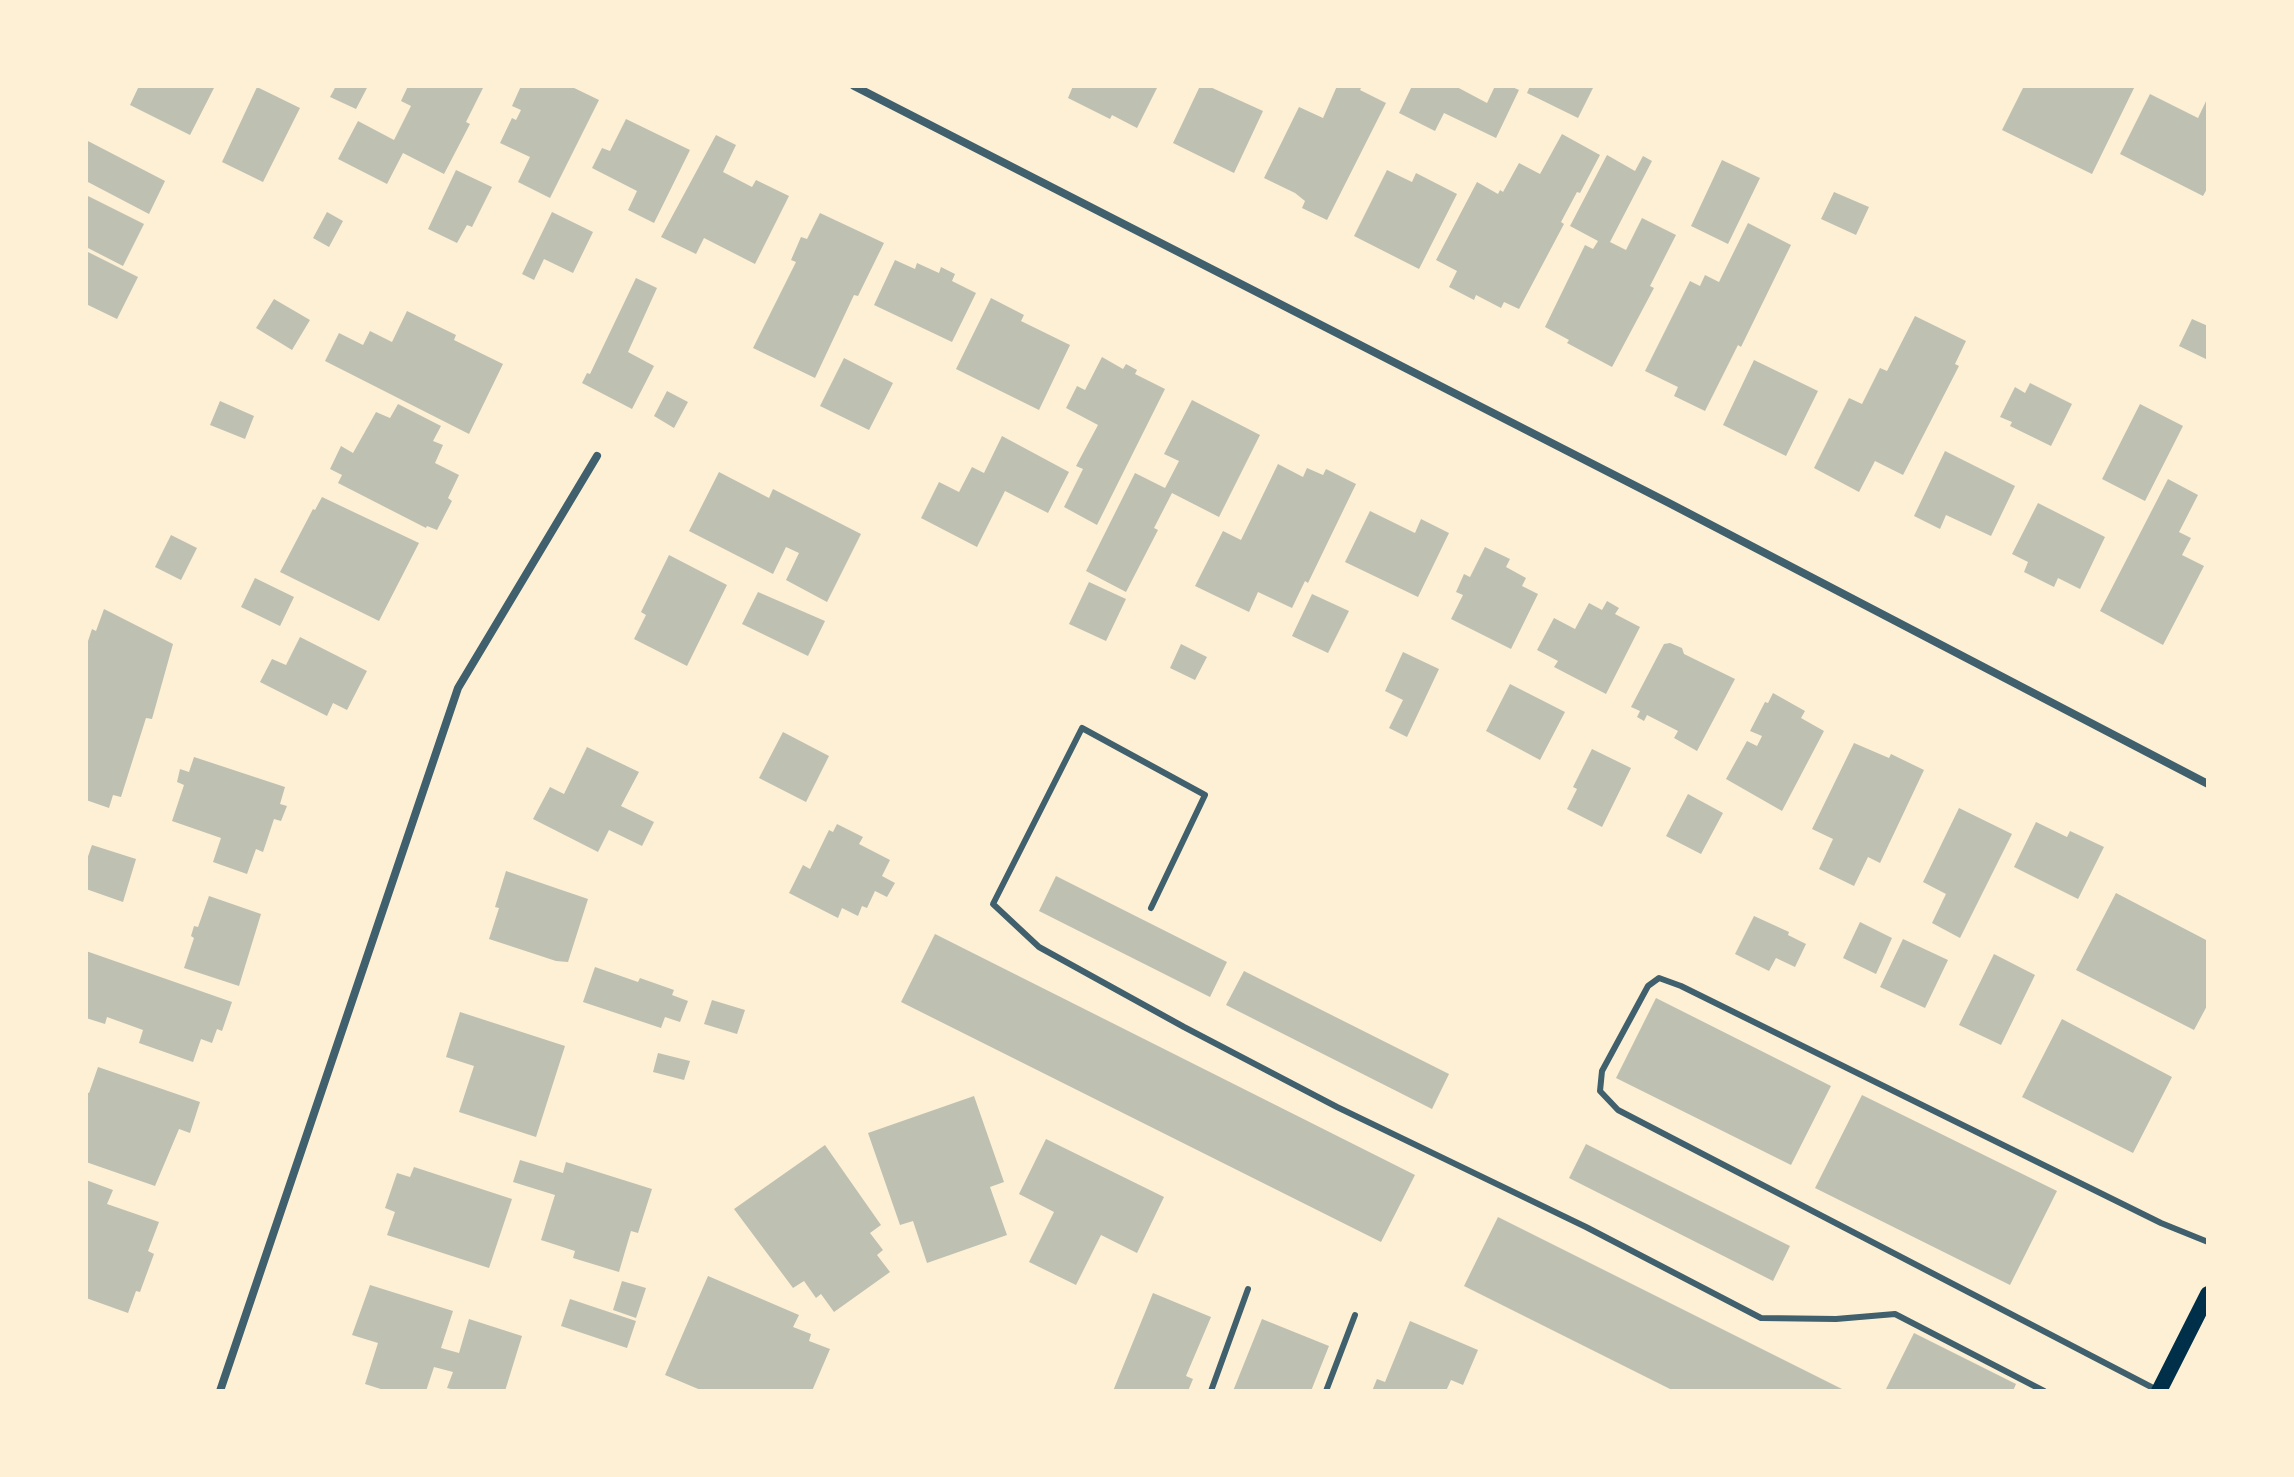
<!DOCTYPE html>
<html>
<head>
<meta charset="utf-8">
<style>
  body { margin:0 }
  #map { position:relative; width:2294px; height:1477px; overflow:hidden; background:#fdf0d5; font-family:"Asap Condensed",sans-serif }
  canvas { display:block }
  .frame { position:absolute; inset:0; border:88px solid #fdf0d5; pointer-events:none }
</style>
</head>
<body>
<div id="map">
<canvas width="2294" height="1477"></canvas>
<div class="frame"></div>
</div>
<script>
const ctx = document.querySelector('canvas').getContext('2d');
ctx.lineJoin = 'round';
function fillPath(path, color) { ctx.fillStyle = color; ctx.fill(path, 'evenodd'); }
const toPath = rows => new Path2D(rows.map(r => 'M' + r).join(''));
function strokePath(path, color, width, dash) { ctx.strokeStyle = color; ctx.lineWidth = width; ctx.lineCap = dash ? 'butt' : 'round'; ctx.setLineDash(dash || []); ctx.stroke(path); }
const building = toPath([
  [139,86,215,86,190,135,130,105],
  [336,86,368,86,356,109,330,97],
  [408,86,484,86,466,122,470,124,444,174,403,153,387,184,338,159,358,121,394,140,411,106,401,101],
  [521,86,570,86,599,100,550,198,518,182,530,157,500,143,512,118,516,120,521,110,512,106],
  [1073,86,1158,86,1137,128,1112,115,1110,119,1068,98],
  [1200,86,1208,86,1263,111,1234,173,1173,143],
  [1337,86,1362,86,1360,90,1386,103,1327,220,1302,208,1305,201,1295,193,1264,178,1299,107,1323,118],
  [1412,86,1455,86,1487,103,1495,86,1510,86,1519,90,1496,138,1444,113,1435,131,1399,113],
  [1530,86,1594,86,1578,118,1527,93],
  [2024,86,2135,86,2092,174,2002,130],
  [257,87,300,108,263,182,222,162],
  [2150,94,2198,118,2208,97,2208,187,2203,196,2120,154],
  [626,119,690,150,654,223,628,210,637,191,592,168,602,148,610,151],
  [1562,134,1600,155,1580,193,1577,192,1561,222,1564,224,1519,309,1504,302,1501,308,1476,295,1474,300,1449,287,1457,271,1436,260,1477,182,1498,194,1500,190,1503,192,1519,163,1540,174],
  [716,135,736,145,723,172,752,187,756,180,789,196,755,264,704,238,696,254,661,237],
  [86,140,165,181,149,214,86,181],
  [1607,155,1635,171,1643,156,1652,161,1610,242,1626,250,1642,218,1676,235,1650,286,1654,288,1612,367,1567,343,1569,340,1545,327,1585,245,1593,249,1598,241,1570,226],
  [1722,160,1760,178,1728,244,1691,226],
  [456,170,492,187,472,227,467,225,457,243,428,229],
  [1387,170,1412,182,1416,173,1457,194,1419,269,1354,236],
  [1834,192,1869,207,1856,235,1821,219],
  [86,195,144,224,123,266,86,247],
  [327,212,343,221,329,247,313,238],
  [552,212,593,232,573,273,544,259,534,280,522,274],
  [820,213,884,243,858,296,854,295,815,378,753,348,796,262,791,260,801,237,807,239],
  [1748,223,1791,245,1741,347,1738,345,1705,411,1674,396,1678,387,1645,371,1690,281,1700,286,1705,275,1719,282],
  [86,251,138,277,117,319,86,304],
  [895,260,915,269,917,263,939,273,941,267,955,274,952,281,976,293,952,342,874,305],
  [636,278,657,288,628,352,654,366,632,409,582,383,587,373,590,374],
  [991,298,1024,315,1021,321,1070,345,1039,410,956,369],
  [274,299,310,320,292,350,256,328],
  [407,311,456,335,454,340,503,364,469,434,325,361,339,333,363,345,370,331,392,342],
  [1915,316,1966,341,1955,364,1959,366,1903,475,1875,461,1859,492,1814,468,1849,398,1862,404,1880,368,1887,371],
  [2192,319,2208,326,2208,360,2179,346],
  [1102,357,1123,369,1126,364,1137,370,1135,374,1165,389,1097,525,1064,507,1083,469,1076,466,1098,425,1066,408,1077,386,1085,390],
  [844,358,893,383,869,430,820,406],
  [1754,360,1818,391,1786,456,1723,425],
  [2030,383,2072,404,2051,446,2010,426,2012,422,2000,417,2015,387,2025,393],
  [667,391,688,402,674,428,654,416],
  [1192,400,1260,435,1219,517,1172,493,1154,528,1158,530,1126,592,1086,571,1135,473,1165,488,1179,461,1164,454],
  [220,401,254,416,245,439,210,425],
  [398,404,441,426,433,441,443,445,435,463,459,475,448,498,452,501,437,530,427,526,426,528,338,483,342,475,330,469,341,446,353,453,376,412,390,418],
  [2140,404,2183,426,2145,501,2102,479],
  [1002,436,1069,472,1048,513,1005,491,977,547,921,518,939,482,959,492,972,467,984,473],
  [1945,451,2015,486,1991,536,1946,515,1940,529,1914,516],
  [1278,464,1303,477,1307,468,1323,475,1326,469,1356,484,1308,583,1305,581,1292,608,1258,592,1249,612,1195,586,1223,531,1241,540],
  [719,472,769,498,773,489,861,534,827,602,786,580,799,553,786,547,773,574,689,531],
  [2168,479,2198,495,2179,532,2191,538,2182,555,2204,566,2163,645,2100,611],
  [322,497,419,543,379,621,280,572,313,509,315,510],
  [2038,503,2105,537,2080,589,2058,578,2054,587,2024,572,2028,562,2012,554],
  [1370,511,1415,533,1421,519,1449,533,1418,597,1345,562],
  [171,535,197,548,181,580,155,567],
  [1485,547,1510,559,1506,567,1526,578,1522,586,1538,594,1511,649,1451,619,1463,595,1456,592,1464,574,1470,577],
  [669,555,727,585,687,666,634,639,646,615,641,612],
  [255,578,294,597,280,626,241,607],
  [1089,582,1126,599,1106,641,1069,624],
  [758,592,825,621,808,656,742,624],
  [1312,594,1349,611,1328,653,1292,636],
  [1607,601,1619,608,1615,614,1640,627,1606,694,1554,667,1558,661,1537,650,1554,618,1575,629,1589,603,1602,610],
  [104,609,173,644,152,719,146,718,121,797,113,795,109,808,86,800,86,647,92,629,96,631],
  [300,637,367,671,347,710,333,703,327,716,260,682,272,659,286,665],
  [1670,643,1682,648,1684,654,1735,679,1697,751,1674,738,1678,731,1647,715,1644,721,1637,717,1640,711,1631,707,1664,644],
  [1181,644,1207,657,1195,680,1170,668],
  [1403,652,1439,669,1407,737,1389,728,1403,700,1385,691],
  [1510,684,1565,712,1540,760,1486,731],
  [1773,693,1805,711,1801,718,1824,731,1782,811,1726,779,1747,741,1757,746,1762,736,1750,731,1765,702,1768,703],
  [783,732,829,756,806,802,759,778],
  [1854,743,1889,758,1891,754,1924,770,1880,863,1868,857,1854,886,1819,869,1833,839,1812,829],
  [587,747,639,772,621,806,654,822,642,846,609,830,598,852,533,819,550,787,564,794],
  [1592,749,1631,768,1602,827,1567,809,1577,789,1573,787],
  [194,757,285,787,280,804,287,806,281,821,274,819,263,852,256,849,247,874,213,862,221,838,172,821,184,785,177,782,180,769,189,772],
  [1688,794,1723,813,1701,854,1666,836],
  [1959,808,2012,834,1960,938,1932,923,1946,894,1923,882],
  [2036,822,2067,837,2070,831,2104,847,2078,899,2014,867],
  [837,824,863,837,859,844,890,860,882,876,895,883,887,897,875,891,867,908,862,906,858,916,842,908,838,918,789,893,803,865,810,869,829,830,833,832],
  [92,845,136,859,123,902,86,889,86,862],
  [506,871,588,899,568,962,556,961,489,939,499,908,495,907],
  [1056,876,1227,962,1210,997,1039,911],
  [2116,893,2208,941,2208,1004,2194,1030,2076,970],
  [209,896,261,914,239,986,184,968,194,938,191,936,194,926,198,927],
  [1754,916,1789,932,1788,935,1806,944,1795,967,1776,958,1769,971,1735,954],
  [1860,922,1892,938,1876,974,1843,958],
  [935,934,1415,1175,1381,1242,901,1002],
  [1903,939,1948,960,1925,1008,1880,987],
  [86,951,232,1002,222,1031,217,1029,212,1043,201,1039,193,1062,139,1043,143,1030,107,1017,105,1024,86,1018],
  [1994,954,2035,975,2001,1045,1959,1025],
  [595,967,638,982,640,978,674,990,672,995,688,1001,680,1022,665,1017,661,1028,583,1002],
  [1244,971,1449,1074,1432,1109,1226,1005],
  [1656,998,1831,1086,1791,1165,1616,1078],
  [712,1000,745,1010,737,1034,704,1024],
  [460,1012,565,1046,536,1137,459,1112,474,1066,446,1057],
  [2062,1019,2172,1077,2133,1153,2022,1097],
  [658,1053,690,1061,684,1080,653,1072],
  [98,1067,200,1102,190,1133,179,1129,155,1186,86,1162,86,1092,89,1093],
  [1862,1095,2057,1191,2010,1285,1815,1188],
  [974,1096,1004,1182,990,1187,1007,1235,927,1263,913,1221,900,1225,868,1133],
  [1046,1139,1164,1197,1137,1253,1101,1235,1076,1285,1029,1262,1054,1212,1019,1194],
  [1586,1144,1790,1246,1773,1281,1569,1178],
  [825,1145,881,1225,870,1233,883,1250,877,1255,890,1272,834,1312,821,1294,816,1298,804,1281,793,1288,734,1209],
  [520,1160,563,1173,566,1162,652,1189,638,1233,631,1231,619,1272,573,1258,575,1251,541,1240,555,1195,513,1182],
  [414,1167,512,1199,489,1268,387,1235,395,1212,385,1208,397,1173,410,1177],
  [86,1180,113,1190,107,1204,159,1222,148,1251,154,1254,140,1292,136,1291,128,1313,86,1298],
  [1498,1217,1846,1391,1674,1391,1464,1286],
  [708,1276,799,1315,793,1327,811,1334,809,1341,830,1349,812,1391,703,1391,665,1375],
  [622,1281,646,1288,636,1318,613,1310],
  [370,1285,453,1311,441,1348,459,1353,469,1319,522,1336,505,1391,459,1391,447,1388,453,1372,434,1367,426,1391,387,1391,365,1384,378,1343,352,1335],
  [1153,1293,1211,1317,1186,1376,1193,1379,1188,1391,1113,1391],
  [570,1299,636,1321,627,1348,561,1326],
  [1262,1319,1329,1346,1311,1391,1233,1391],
  [1410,1321,1478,1350,1463,1385,1451,1380,1446,1391,1372,1391,1377,1379,1385,1382],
  [1914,1333,2016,1384,2013,1391,1885,1391]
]);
const service = toPath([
  [1151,908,1205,795,1082,728,993,904,1039,947,1184,1027,1337,1107,1586,1227,1761,1318,1836,1319,1895,1314,2044,1391],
  [1211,1391,1248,1289],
  [1326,1391,1355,1315],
  [2159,1391,1618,1110,1600,1091,1602,1071,1648,986,1659,978,1681,986,2161,1223,2208,1242]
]);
const minor = toPath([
  [854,86,1669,503,2208,784],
  [220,1391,458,688,597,456]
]);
const secondary = toPath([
  [2159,1391,2208,1294]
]);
fillPath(building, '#bec0b2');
strokePath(service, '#3f606c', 6);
strokePath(minor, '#3f606c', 8);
strokePath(secondary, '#003049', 16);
</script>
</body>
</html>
